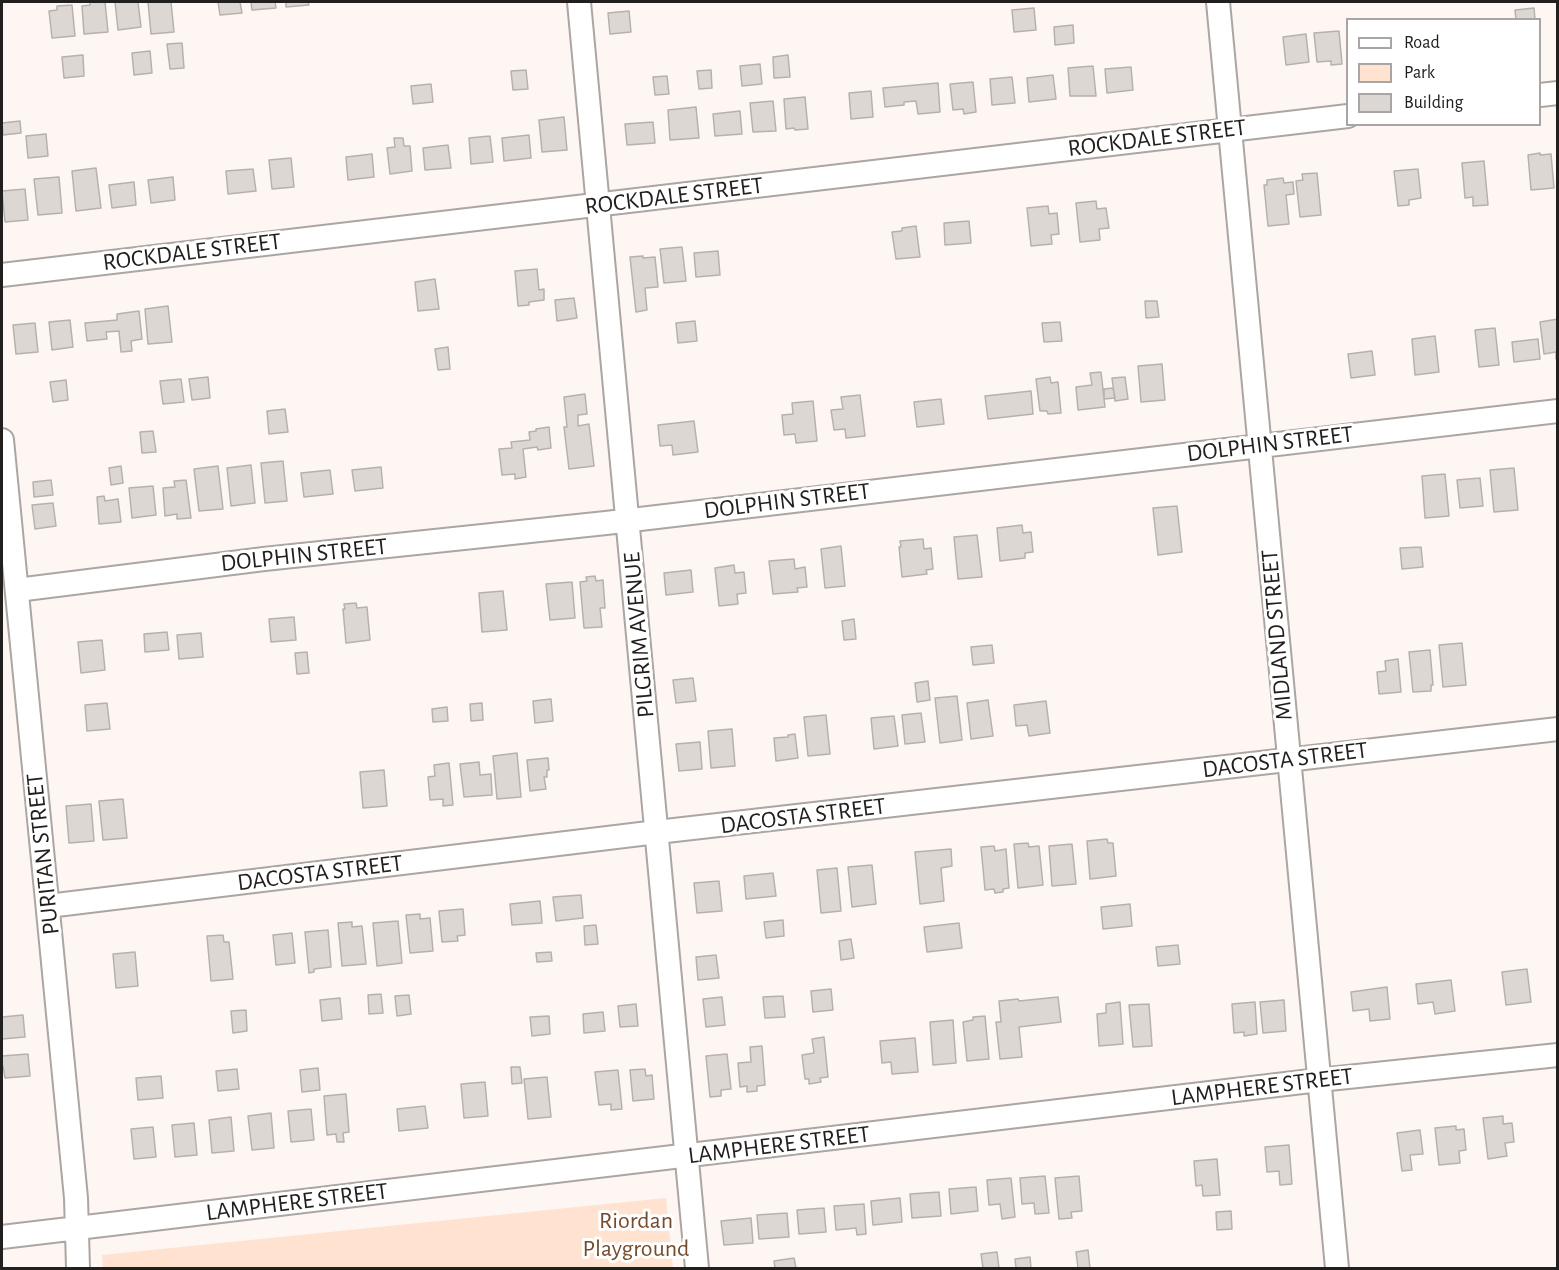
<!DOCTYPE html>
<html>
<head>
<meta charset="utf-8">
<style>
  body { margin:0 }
  #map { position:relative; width:1559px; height:1270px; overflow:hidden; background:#fdf6f2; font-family:"Alegreya Sans",sans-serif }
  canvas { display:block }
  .frame { position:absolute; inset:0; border:3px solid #22201f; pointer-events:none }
  .legend { position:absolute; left:1346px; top:18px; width:195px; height:108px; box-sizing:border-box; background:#fff; border:2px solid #a7a6a5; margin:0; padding:8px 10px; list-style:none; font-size:18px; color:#22201f }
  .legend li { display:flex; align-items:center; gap:12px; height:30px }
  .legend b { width:30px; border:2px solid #a7a6a5 }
</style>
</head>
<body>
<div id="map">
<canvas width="1559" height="1270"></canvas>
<div class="frame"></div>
<ul class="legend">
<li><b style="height:8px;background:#fff"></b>Road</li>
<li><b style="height:16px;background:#ffe2d0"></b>Park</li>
<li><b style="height:16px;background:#ddd7d3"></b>Building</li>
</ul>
</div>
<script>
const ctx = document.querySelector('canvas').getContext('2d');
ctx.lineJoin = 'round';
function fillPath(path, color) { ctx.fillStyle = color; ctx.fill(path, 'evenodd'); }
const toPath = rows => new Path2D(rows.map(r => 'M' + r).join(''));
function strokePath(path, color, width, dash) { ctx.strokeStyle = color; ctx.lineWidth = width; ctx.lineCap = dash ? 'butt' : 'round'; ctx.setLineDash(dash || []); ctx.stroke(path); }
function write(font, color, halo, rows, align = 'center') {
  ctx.font = font + ' "Alegreya Sans",sans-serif'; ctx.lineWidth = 6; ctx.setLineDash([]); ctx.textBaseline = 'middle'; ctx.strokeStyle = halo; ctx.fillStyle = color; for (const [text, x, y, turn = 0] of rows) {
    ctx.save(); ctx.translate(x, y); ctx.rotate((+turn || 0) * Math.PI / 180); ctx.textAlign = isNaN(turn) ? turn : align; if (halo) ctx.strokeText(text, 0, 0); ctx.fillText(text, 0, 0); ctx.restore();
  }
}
const green = toPath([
  [666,1198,673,1268,103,1268,102,1255]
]);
const building = toPath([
  [90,2,105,2,108,32,84,34,82,6,90,5,90,2],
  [115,2,138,2,141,27,118,30,115,2],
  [148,2,171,2,174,32,151,34,148,2],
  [218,2,240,2,242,13,220,15,218,2],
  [251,2,275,2,276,8,252,10,251,2],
  [286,2,308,2,309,5,286,7,286,2],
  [72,5,75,36,52,38,49,11,57,10,57,6,72,5],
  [1034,8,1036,30,1014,32,1012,10,1034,8],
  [1534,8,1535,20,1516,20,1515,10,1534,8],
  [629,11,631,32,610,34,608,13,629,11],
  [1073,25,1074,43,1055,45,1054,27,1073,25],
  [1339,31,1342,64,1331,65,1331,61,1317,62,1314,33,1339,31],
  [1306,34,1309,62,1286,65,1283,37,1306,34],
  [182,43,184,68,170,69,167,44,182,43],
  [150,51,152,73,134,75,132,53,150,51],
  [83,55,84,76,64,78,62,57,83,55],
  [788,55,790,77,774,78,773,57,788,55],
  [760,64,762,84,742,86,740,66,760,64],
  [1093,66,1096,96,1070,96,1068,68,1093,66],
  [1131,67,1133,90,1107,93,1105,69,1131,67],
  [526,70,528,89,513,90,511,71,526,70],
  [711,70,712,88,699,89,697,71,711,70],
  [1053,75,1056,99,1029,102,1027,78,1053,75],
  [667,76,669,94,655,95,653,77,667,76],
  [1012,77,1015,103,992,105,990,79,1012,77],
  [973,82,976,112,964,114,963,109,953,110,950,84,973,82],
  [938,83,940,112,918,114,916,101,904,102,904,105,885,107,883,88,938,83],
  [431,84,433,102,413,104,411,86,431,84],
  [871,91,873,117,851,119,849,93,871,91],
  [805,97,808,129,795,130,794,128,786,129,784,99,805,97],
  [773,101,776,131,753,132,750,103,773,101],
  [696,107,699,138,670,140,668,110,696,107],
  [740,111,742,134,715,136,713,114,740,111],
  [564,117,567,150,542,152,539,120,564,117],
  [20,121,21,133,3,135,2,123,20,121],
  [653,122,655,143,627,145,625,124,653,122],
  [46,134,48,156,28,158,26,136,46,134],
  [529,135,531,158,504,161,502,138,529,135],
  [490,136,493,162,471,164,469,138,490,136],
  [394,138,403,138,404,146,410,146,412,171,390,174,387,148,395,147,394,138],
  [448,145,451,168,425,170,423,148,448,145],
  [1540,153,1540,155,1551,154,1554,188,1531,190,1528,155,1540,153],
  [372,154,374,177,348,180,346,157,372,154],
  [291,158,294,187,272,189,269,160,291,158],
  [1484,161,1488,205,1473,206,1473,197,1465,198,1462,163,1484,161],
  [96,168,101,208,76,211,72,171,96,168],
  [253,169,256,191,228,194,226,171,253,169],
  [1418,169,1421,198,1409,200,1409,205,1398,206,1394,171,1418,169],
  [1317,173,1321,215,1300,217,1296,181,1303,180,1302,174,1317,173],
  [59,177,62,213,38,215,34,179,59,177],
  [173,177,175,200,151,203,148,180,173,177],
  [1283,178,1284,183,1293,182,1294,194,1286,195,1289,224,1268,226,1264,185,1267,185,1267,180,1283,178],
  [134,182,136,205,112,208,109,185,134,182],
  [25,189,28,220,5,222,2,191,25,189],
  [1096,201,1097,209,1106,208,1109,228,1099,229,1100,240,1080,242,1076,203,1096,201],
  [1048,206,1049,214,1057,213,1059,234,1051,235,1052,244,1031,246,1027,208,1048,206],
  [969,221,971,243,945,245,944,223,969,221],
  [916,226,920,257,896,259,892,232,902,231,902,228,916,226],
  [682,247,686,281,664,283,660,249,682,247],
  [718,251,720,275,696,277,694,253,718,251],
  [643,256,643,258,655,257,658,287,645,288,647,310,636,312,630,257,643,256],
  [537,269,539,290,544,289,544,300,529,302,529,305,518,306,515,271,537,269],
  [435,279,439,309,418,311,415,282,435,279],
  [574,298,577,318,557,321,555,300,574,298],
  [1145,301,1157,301,1159,317,1146,318,1145,301],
  [168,306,172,342,148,344,145,309,168,306],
  [139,311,142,339,131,341,132,351,121,352,119,331,106,332,107,339,87,341,85,323,117,320,117,314,139,311],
  [1558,319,1558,358,1556,359,1556,352,1544,354,1540,322,1558,319],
  [70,320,73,347,52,350,49,322,70,320],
  [695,321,697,341,678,343,676,323,695,321],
  [1060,322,1062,341,1044,342,1042,323,1060,322],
  [35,323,38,352,16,354,13,325,35,323],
  [1495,328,1499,365,1479,367,1475,330,1495,328],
  [1435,336,1439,372,1415,375,1412,339,1435,336],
  [1538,339,1540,359,1514,362,1512,342,1538,339],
  [448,347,450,369,438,370,435,349,448,347],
  [1372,351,1375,375,1351,378,1348,354,1372,351],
  [1162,364,1165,400,1141,402,1138,366,1162,364],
  [1101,372,1105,407,1078,410,1076,387,1092,385,1090,373,1101,372],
  [208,377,210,398,192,400,189,379,208,377],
  [1050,377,1051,383,1058,382,1061,413,1048,414,1047,411,1040,411,1036,379,1050,377],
  [1125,377,1128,399,1115,401,1112,378,1125,377],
  [181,379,184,402,163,404,160,381,181,379],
  [66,380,68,400,53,402,50,382,66,380],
  [1113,388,1115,398,1104,399,1104,389,1113,388],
  [1031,391,1033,414,988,419,985,396,1031,391],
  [585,394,587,414,578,415,578,426,589,424,594,466,569,469,564,427,567,427,564,397,585,394],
  [860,395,865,436,846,438,845,429,834,430,831,410,843,409,841,397,860,395],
  [941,399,944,424,917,427,914,402,941,399],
  [813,401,817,441,796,443,795,434,784,435,782,415,793,414,792,403,813,401],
  [285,409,288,432,269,434,267,411,285,409],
  [694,421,698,452,673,455,672,445,660,446,658,425,694,421],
  [549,427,551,448,538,450,537,447,523,449,526,477,515,479,515,474,502,475,499,449,512,448,511,442,530,440,529,432,536,431,536,429,549,427],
  [153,431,156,452,142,453,140,432,153,431],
  [283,461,287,501,265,503,261,463,283,461],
  [251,465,255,503,231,506,227,468,251,465],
  [121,466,123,483,111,485,109,468,121,466],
  [218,466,223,509,199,511,194,469,218,466],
  [381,467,383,488,355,491,352,470,381,467],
  [1514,468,1518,510,1494,512,1490,470,1514,468],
  [330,470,333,494,304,497,301,473,330,470],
  [1445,474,1449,516,1425,518,1422,476,1445,474],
  [1480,478,1483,506,1460,508,1457,480,1480,478],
  [51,480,53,495,34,497,33,482,51,480],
  [186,480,191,518,177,519,177,514,165,516,163,488,175,487,174,481,186,480],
  [153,486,156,515,132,518,129,488,153,486],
  [104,496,105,501,118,499,121,522,99,524,97,497,104,496],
  [53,503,56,526,35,529,32,505,53,503],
  [1177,506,1182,552,1158,555,1153,508,1177,506],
  [1022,525,1023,533,1031,532,1033,552,1025,553,1025,558,1000,561,997,528,1022,525],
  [977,535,982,577,958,579,954,537,977,535],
  [923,539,924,549,931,548,933,569,926,570,927,574,902,577,899,547,901,547,900,541,923,539],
  [841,546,845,586,825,588,821,549,841,546],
  [1421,547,1423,567,1402,569,1400,548,1421,547],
  [794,559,795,569,805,567,807,587,797,588,798,592,773,594,769,561,794,559],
  [734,565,735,573,744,572,746,593,737,594,738,604,719,606,715,568,734,565],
  [691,570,693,592,666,595,664,573,691,570],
  [595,576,596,581,603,580,605,608,600,608,602,627,584,628,580,582,587,581,586,577,595,576],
  [572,582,575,618,550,620,546,584,572,582],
  [503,591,507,630,482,632,479,593,503,591],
  [356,603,357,608,367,607,370,640,346,643,343,609,345,609,344,604,356,603],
  [294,617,296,640,271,642,269,619,294,617],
  [854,619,856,639,844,640,842,621,854,619],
  [167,632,169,650,145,652,144,634,167,632],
  [201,633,203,657,179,659,177,635,201,633],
  [102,640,105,670,81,673,78,642,102,640],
  [1462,643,1466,685,1443,687,1439,645,1462,643],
  [992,645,994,663,973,665,971,647,992,645],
  [1430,650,1433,685,1431,685,1431,691,1413,692,1409,652,1430,650],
  [307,652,309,673,297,674,295,653,307,652],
  [1398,659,1401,692,1379,694,1377,672,1386,671,1385,661,1398,659],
  [693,678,696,701,676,703,673,680,693,678],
  [928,681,930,700,917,702,915,683,928,681],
  [957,696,962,740,940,743,935,698,957,696],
  [551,699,553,721,535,723,533,701,551,699],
  [988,700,993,736,971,739,967,703,988,700],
  [1046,701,1050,733,1029,736,1027,725,1016,726,1014,705,1046,701],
  [107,703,110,729,87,731,85,705,107,703],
  [482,703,483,720,471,721,470,704,482,703],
  [447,707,448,721,433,722,432,709,447,707],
  [921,713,925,742,905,744,902,715,921,713],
  [826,715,830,754,808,756,804,717,826,715],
  [894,716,898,746,874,749,871,718,894,716],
  [732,729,735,766,711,768,708,731,732,729],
  [795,734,798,758,776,761,774,738,788,737,788,735,795,734],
  [700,742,702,769,679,771,676,744,700,742],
  [517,753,521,797,497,799,493,756,517,753],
  [548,758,549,770,547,770,547,777,544,777,546,789,530,791,527,760,548,758],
  [479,762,480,775,491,774,492,795,464,797,460,764,479,762],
  [449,763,453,805,443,806,443,799,430,800,428,777,435,776,434,765,449,763],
  [384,770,387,806,363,808,360,772,384,770],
  [123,799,127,838,103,840,99,801,123,799],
  [91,804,94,841,69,843,66,806,91,804],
  [1107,839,1108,843,1113,843,1116,876,1090,879,1087,841,1107,839],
  [1028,843,1029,847,1039,846,1043,885,1018,888,1014,844,1028,843],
  [1072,844,1076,884,1052,886,1049,846,1072,844],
  [994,846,995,851,1006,849,1009,888,1003,889,1003,892,995,893,994,889,985,890,981,847,994,846],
  [951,849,952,866,941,868,944,901,920,904,915,852,951,849],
  [872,865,876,904,852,907,848,867,872,865],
  [837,868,841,911,821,913,817,870,837,868],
  [773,873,776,896,746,899,744,876,773,873],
  [719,881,722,911,697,913,694,883,719,881],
  [581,895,583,918,556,921,553,897,581,895],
  [540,901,542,923,512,925,510,904,540,901],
  [1130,904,1132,926,1103,929,1101,907,1130,904],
  [463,909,465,935,457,936,458,941,442,942,439,911,463,909],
  [420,914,420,919,430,918,433,951,410,953,406,915,420,914],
  [783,920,784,936,766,938,764,922,783,920],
  [398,921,402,963,377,966,373,923,398,921],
  [352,922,352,927,362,926,366,964,342,966,338,923,352,922],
  [959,923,962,948,927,952,924,927,959,923],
  [596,925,598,944,585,945,584,926,596,925],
  [328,930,331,967,314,969,314,972,309,973,305,932,328,930],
  [292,933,295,963,276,965,273,935,292,933],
  [223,935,224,942,229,942,233,979,211,981,207,936,223,935],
  [851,939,854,958,841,960,839,941,851,939],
  [1178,945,1180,964,1158,966,1156,947,1178,945],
  [135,952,138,986,116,988,113,954,135,952],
  [551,952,552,961,537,962,536,953,551,952],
  [716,955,719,978,698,980,696,957,716,955],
  [1527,969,1531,1002,1506,1005,1502,972,1527,969],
  [1451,980,1455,1011,1435,1014,1433,1002,1418,1004,1416,984,1451,980],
  [1387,987,1390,1019,1370,1021,1369,1009,1353,1011,1351,992,1387,987],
  [831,989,833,1010,813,1012,811,991,831,989],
  [381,994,383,1013,369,1014,368,995,381,994],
  [409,995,411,1014,397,1016,395,996,409,995],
  [783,996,785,1017,765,1018,763,997,783,996],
  [722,997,725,1025,706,1027,703,999,722,997],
  [1058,997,1061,1022,1019,1027,1022,1057,1000,1059,996,1022,1001,1022,999,1001,1018,999,1019,1001,1058,997],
  [340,998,342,1019,322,1021,320,1000,340,998],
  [1284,1000,1286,1031,1263,1033,1260,1002,1284,1000],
  [1120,1002,1123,1044,1099,1046,1097,1014,1106,1013,1106,1004,1120,1002],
  [1255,1002,1257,1034,1244,1036,1244,1032,1234,1033,1232,1004,1255,1002],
  [636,1004,638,1026,620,1027,618,1006,636,1004],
  [1149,1004,1152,1046,1133,1047,1129,1005,1149,1004],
  [246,1010,247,1031,233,1033,231,1011,246,1010],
  [603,1012,605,1031,584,1033,583,1014,603,1012],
  [23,1015,25,1037,2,1039,2,1017,23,1015],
  [549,1016,550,1034,532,1036,530,1017,549,1016],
  [985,1016,989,1059,967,1061,963,1022,973,1020,973,1017,985,1016],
  [953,1020,956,1063,933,1065,930,1022,953,1020],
  [824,1037,828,1077,820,1078,821,1082,809,1084,809,1079,805,1079,802,1055,814,1053,812,1039,824,1037],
  [915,1038,918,1072,892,1074,891,1062,882,1063,880,1041,915,1038],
  [762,1046,765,1085,757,1086,757,1091,747,1092,747,1086,740,1087,738,1063,751,1062,750,1047,762,1046],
  [28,1054,30,1076,5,1078,3,1066,2,1066,2,1056,28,1054],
  [727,1054,731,1089,721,1090,721,1096,710,1097,706,1056,727,1054],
  [511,1067,520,1067,522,1083,512,1084,511,1067],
  [318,1068,320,1090,302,1092,300,1070,318,1068],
  [237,1069,239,1089,218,1091,216,1071,237,1069],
  [645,1069,646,1076,652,1075,654,1099,633,1101,630,1070,645,1069],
  [618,1070,622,1109,611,1110,611,1104,599,1105,595,1072,618,1070],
  [161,1076,163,1098,138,1100,136,1078,161,1076],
  [547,1077,551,1117,528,1119,524,1079,547,1077],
  [485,1082,488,1116,464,1118,461,1084,485,1082],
  [346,1094,349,1132,343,1133,344,1142,337,1142,336,1134,327,1135,324,1096,346,1094],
  [425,1106,428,1128,399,1131,397,1109,425,1106],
  [311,1109,314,1140,291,1142,288,1111,311,1109],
  [271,1113,274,1148,252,1150,248,1116,271,1113],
  [1503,1116,1503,1124,1512,1123,1514,1142,1505,1143,1507,1156,1488,1159,1483,1118,1503,1116],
  [231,1117,234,1151,212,1153,209,1120,231,1117],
  [194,1123,197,1155,175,1157,172,1125,194,1123],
  [1456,1126,1456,1130,1464,1129,1466,1150,1459,1151,1460,1163,1439,1165,1435,1128,1456,1126],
  [153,1127,156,1157,134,1159,131,1129,153,1127],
  [1420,1130,1423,1154,1410,1155,1412,1170,1402,1171,1397,1133,1420,1130],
  [1289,1145,1292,1184,1280,1185,1279,1171,1267,1172,1265,1147,1289,1145],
  [1217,1159,1220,1195,1203,1196,1202,1185,1196,1186,1194,1161,1217,1159],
  [1045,1176,1049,1213,1035,1214,1034,1203,1022,1204,1020,1178,1045,1176],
  [1079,1176,1082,1211,1071,1212,1072,1218,1059,1219,1055,1178,1079,1176],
  [1011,1178,1015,1217,1002,1219,1000,1204,989,1205,987,1180,1011,1178],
  [976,1187,978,1211,951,1214,949,1189,976,1187],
  [939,1192,941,1216,912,1218,910,1194,939,1192],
  [900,1198,902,1222,873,1225,871,1201,900,1198],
  [864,1204,866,1234,857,1235,856,1228,836,1230,834,1206,864,1204],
  [824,1208,826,1232,799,1234,797,1210,824,1208],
  [1231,1211,1232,1229,1217,1230,1216,1212,1231,1211],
  [787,1213,789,1237,759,1239,757,1215,787,1213],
  [751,1218,753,1243,724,1245,721,1221,751,1218],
  [1088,1250,1090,1268,1078,1268,1076,1252,1088,1250],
  [997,1252,999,1268,983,1268,981,1254,997,1252],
  [1030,1257,1031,1268,1016,1268,1015,1259,1030,1257],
  [794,1258,796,1268,775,1268,774,1261,794,1258]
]);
const minor = toPath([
  [579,2,697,1268],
  [1218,2,1337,1268],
  [1540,95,1558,93],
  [2,275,1348,116],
  [2,440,76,1198,78,1268],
  [17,590,264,559,606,523,1558,411],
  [48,906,657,832,1558,729],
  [2,1237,1319,1080,1558,1055]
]);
const streetNames = [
  ["ROCKDALE STREET",1157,138,-7],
  ["ROCKDALE STREET",674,196,-7],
  ["ROCKDALE STREET",192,252,-7],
  ["DOLPHIN STREET",1270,444,-7],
  ["DOLPHIN STREET",787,501,-7],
  ["DOLPHIN STREET",304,555,-6],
  ["PILGRIM AVENUE",639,635,-95],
  ["MIDLAND STREET",1277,635,-95],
  ["DACOSTA STREET",1285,760,-7],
  ["DACOSTA STREET",803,816,-7],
  ["PURITAN STREET",43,854,-96],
  ["DACOSTA STREET",320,873,-7],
  ["LAMPHERE STREET",1262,1087,-7],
  ["LAMPHERE STREET",779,1145,-7],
  ["LAMPHERE STREET",297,1202,-7]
];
const parkNames = [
  ["Riordan",636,1221],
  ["Playground",636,1249]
];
fillPath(green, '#ffe2d0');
fillPath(building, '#ddd7d3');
strokePath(building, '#b7b1ad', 1.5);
strokePath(minor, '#aca6a2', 26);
strokePath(minor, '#fff', 22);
write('24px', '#22201f', '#fff', streetNames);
write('24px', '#764b2c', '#fff', parkNames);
</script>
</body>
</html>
